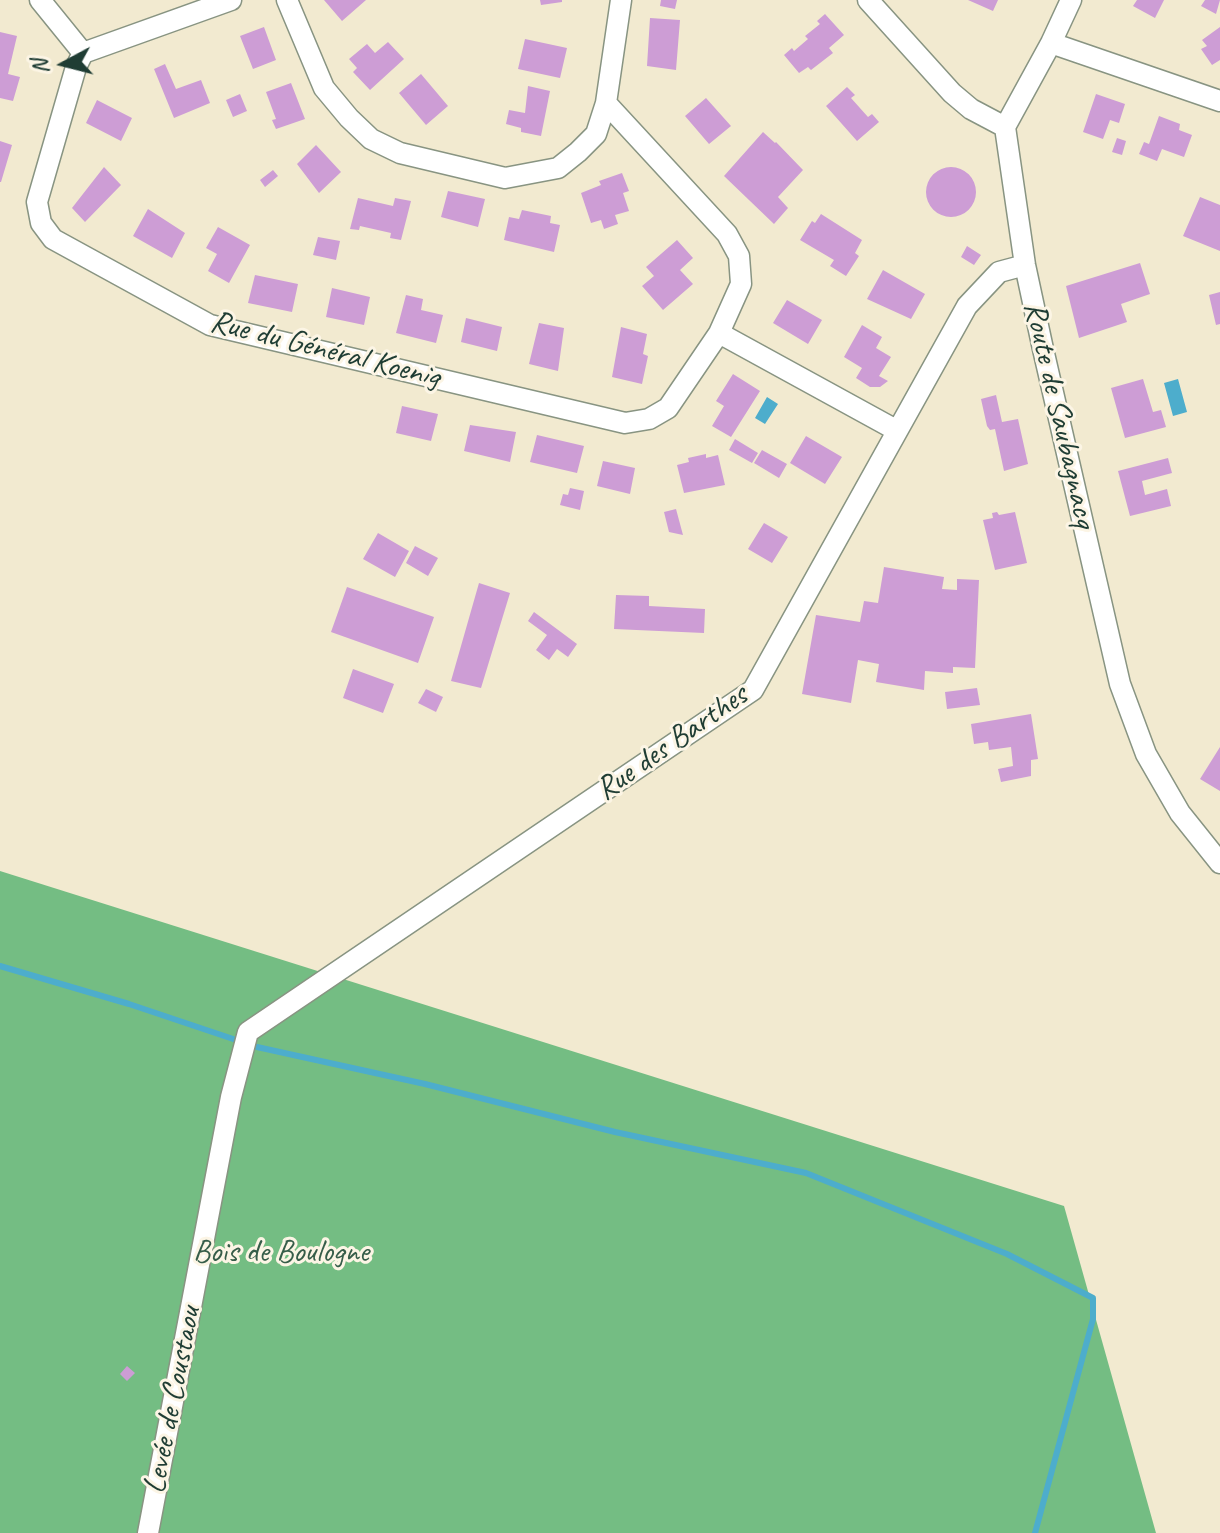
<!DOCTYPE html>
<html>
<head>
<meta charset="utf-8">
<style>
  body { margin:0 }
  #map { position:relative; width:1220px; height:1533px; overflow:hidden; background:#f2ead0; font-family:Caveat,sans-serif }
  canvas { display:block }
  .north { position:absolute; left:24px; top:24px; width:80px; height:80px; -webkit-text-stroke:6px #fcf5e5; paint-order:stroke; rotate:263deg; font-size:22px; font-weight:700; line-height:32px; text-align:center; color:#1f3d34 }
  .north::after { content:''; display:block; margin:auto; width:28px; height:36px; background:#1f3d34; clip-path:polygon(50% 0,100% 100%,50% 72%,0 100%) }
</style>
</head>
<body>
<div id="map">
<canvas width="1220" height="1533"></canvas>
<div class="north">N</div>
</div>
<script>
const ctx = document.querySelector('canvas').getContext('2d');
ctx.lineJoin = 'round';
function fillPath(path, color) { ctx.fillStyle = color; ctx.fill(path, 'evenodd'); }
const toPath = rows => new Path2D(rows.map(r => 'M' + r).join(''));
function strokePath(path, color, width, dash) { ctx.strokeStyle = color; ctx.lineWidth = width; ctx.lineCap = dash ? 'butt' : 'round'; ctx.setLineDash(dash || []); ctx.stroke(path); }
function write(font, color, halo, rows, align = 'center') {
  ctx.font = font + ' Caveat,sans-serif'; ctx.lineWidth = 6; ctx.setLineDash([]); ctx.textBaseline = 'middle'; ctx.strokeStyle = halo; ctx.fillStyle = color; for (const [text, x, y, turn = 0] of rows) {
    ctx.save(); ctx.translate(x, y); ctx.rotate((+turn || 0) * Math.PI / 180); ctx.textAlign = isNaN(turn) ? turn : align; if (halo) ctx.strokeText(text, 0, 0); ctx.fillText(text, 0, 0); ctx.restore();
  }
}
const forest = toPath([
  [0,871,1064,1206,1156,1533,0,1533]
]);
const water = toPath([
  [1178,379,1187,412,1173,416,1164,383],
  [767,397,778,404,765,424,755,418]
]);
const stream = toPath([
  [0,966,129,1004,257,1047,425,1084,615,1132,806,1173,1007,1254,1093,1298,1093,1319,1035,1533]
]);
const building = toPath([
  [324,0,366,0,342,21],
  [540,0,562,0,562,2,541,5],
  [661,0,677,0,675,9,660,6],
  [968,0,998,0,993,11],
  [1137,0,1164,0,1155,18,1133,6],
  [1205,0,1220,0,1216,14,1201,6],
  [825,14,844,35,829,48,833,53,811,70,808,67,799,73,784,55,792,48,794,51,808,39,805,36,820,24,817,21],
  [650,18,680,20,676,70,647,66],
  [264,27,276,60,253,69,240,36],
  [1220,27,1220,60,1212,65,1201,49,1207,46,1202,40],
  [0,32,17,36,8,74,20,77,13,101,0,98],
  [525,39,567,48,560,78,518,69],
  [388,42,404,59,370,90,353,72,357,68,349,59,367,44,375,53],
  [165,64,176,89,201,80,210,103,174,118,154,69],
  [421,74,448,106,426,125,399,93],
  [291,83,305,119,276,129,272,120,276,119,266,92],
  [528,86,550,91,541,136,521,132,521,128,506,124,509,110,525,113],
  [847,87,855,95,851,98,868,117,872,114,879,122,857,141,826,106],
  [240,94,247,111,233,117,226,100],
  [1096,94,1125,104,1119,123,1110,120,1103,139,1083,132],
  [706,98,731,126,709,144,685,116],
  [97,100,132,118,121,141,86,123],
  [1159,116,1180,124,1179,130,1192,135,1184,157,1162,149,1157,161,1139,154,1144,142,1149,144],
  [763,132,775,143,776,142,803,170,778,197,788,208,774,224,724,176],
  [1117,138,1126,141,1122,155,1112,152],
  [0,141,12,145,1,182,0,182],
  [316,145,341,172,319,193,297,164],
  [104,167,121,185,85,222,72,208],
  '926 192a25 25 0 1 1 50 0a25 25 0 1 1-50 0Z',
  [273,170,278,176,265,187,260,180],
  [622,173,629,191,623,193,629,211,615,215,618,224,604,229,601,220,591,223,581,193,601,185,599,181],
  [448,191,485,199,478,227,441,217],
  [1200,197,1220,205,1220,251,1183,236],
  [358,198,393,206,395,198,411,201,401,240,390,238,391,233,360,226,359,230,350,229],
  [148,209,185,233,172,258,133,236],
  [522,210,551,216,550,223,560,225,554,252,504,240,509,217,519,219],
  [821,214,862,240,855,253,859,256,846,276,830,266,834,260,800,240,812,221,815,223],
  [218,227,250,245,229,283,208,271,217,254,206,248],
  [318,237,340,241,336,260,313,255],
  [677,240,693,258,680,270,693,284,663,310,642,286,654,276,646,267],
  [967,246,981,255,974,265,961,257],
  [1140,263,1150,294,1121,304,1127,322,1079,338,1066,286],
  [883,270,925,294,911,319,867,299],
  [255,275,298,284,292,312,248,303],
  [332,288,370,297,364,325,326,317],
  [1220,292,1220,324,1216,325,1209,295],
  [406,295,423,299,421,310,443,315,436,343,396,333],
  [787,300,822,320,808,344,773,323],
  [466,318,502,327,497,351,461,342],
  [539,323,564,328,558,371,529,364],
  [862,325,882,337,876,348,891,357,879,376,888,381,880,387,870,387,856,378,862,368,844,357],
  [621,327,647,334,643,354,648,356,642,384,612,377],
  [733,374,760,391,731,437,712,426,724,406,716,401],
  [1143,379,1153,412,1161,410,1166,427,1125,438,1111,388],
  [996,395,1002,422,1018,419,1028,464,1004,471,995,429,990,430,987,426,981,399],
  [402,406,438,414,431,441,396,433],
  [470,425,516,432,510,462,464,451],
  [537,435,584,446,577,473,530,462],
  [806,436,842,457,825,484,790,463],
  [735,439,758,453,752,463,729,450],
  [762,450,787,464,779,478,754,463],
  [706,454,706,458,718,455,725,485,684,493,677,465,689,462,688,458],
  [1168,458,1172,473,1142,481,1145,495,1167,489,1171,506,1130,516,1118,471],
  [603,461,635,468,630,494,597,486],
  [570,488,584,491,580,510,560,505,563,494,568,495],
  [676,509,683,535,669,532,664,512],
  [997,512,999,515,1015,512,1027,563,995,570,983,520,993,518,992,513],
  [764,523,788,537,772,563,748,549],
  [378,533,409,551,395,577,363,559],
  [415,546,438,558,428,576,406,563],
  [884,567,944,577,942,589,957,590,957,579,979,580,975,668,953,667,953,673,925,671,924,690,876,682,879,664,858,660,851,703,802,694,816,615,860,622,864,601,878,603],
  [479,583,510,593,481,688,451,681],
  [347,587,434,617,418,663,331,632],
  [616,595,649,596,649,606,705,609,704,633,614,629],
  [534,612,577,644,568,657,557,649,549,660,536,650,547,635,528,621],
  [353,669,394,684,383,713,343,698],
  [977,688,980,705,947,709,945,692],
  [426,689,443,697,436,712,418,703],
  [1031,714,1038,759,1031,760,1031,776,1001,782,998,769,1013,766,1011,747,989,750,988,742,974,744,971,724],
  [1220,747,1220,791,1200,779],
  [127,1366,135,1373,127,1381,120,1374]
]);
const minor = toPath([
  [40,0,83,53,231,0],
  [287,0,324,88,349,118,371,139,400,153,505,178,558,168,578,152,596,134,606,103,621,0],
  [868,0,952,93,971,109,1005,127,1025,265,1043,349,1120,684,1146,754,1180,813,1220,863],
  [1051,43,1220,101],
  [83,53,76,67,37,202,41,223,53,239,210,325,625,423,649,419,668,408,719,333,741,284,739,256,727,234,606,103],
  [1005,127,1051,43,1071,0],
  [719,333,896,430],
  [148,1533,231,1097,248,1032,753,690,967,306,999,272,1025,265]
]);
const streetNames = [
  ["Rue du Général Koenig",325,350,14],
  ["Route de Saubagnacq",1059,415,77],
  ["Rue des Barthes",672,743,-35],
  ["Levée de Coustaou",173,1400,-79]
];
const parkNames = [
  ["Bois de Boulogne",281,1253]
];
fillPath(forest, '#74bd83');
fillPath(water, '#4dadcc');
strokePath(stream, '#4dadcc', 6);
fillPath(building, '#cd9dd5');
strokePath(minor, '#889482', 23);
strokePath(minor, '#fff', 20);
write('32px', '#1f3d34', '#fcf5e5', streetNames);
write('32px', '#365d49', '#fcf5e5', parkNames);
</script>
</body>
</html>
